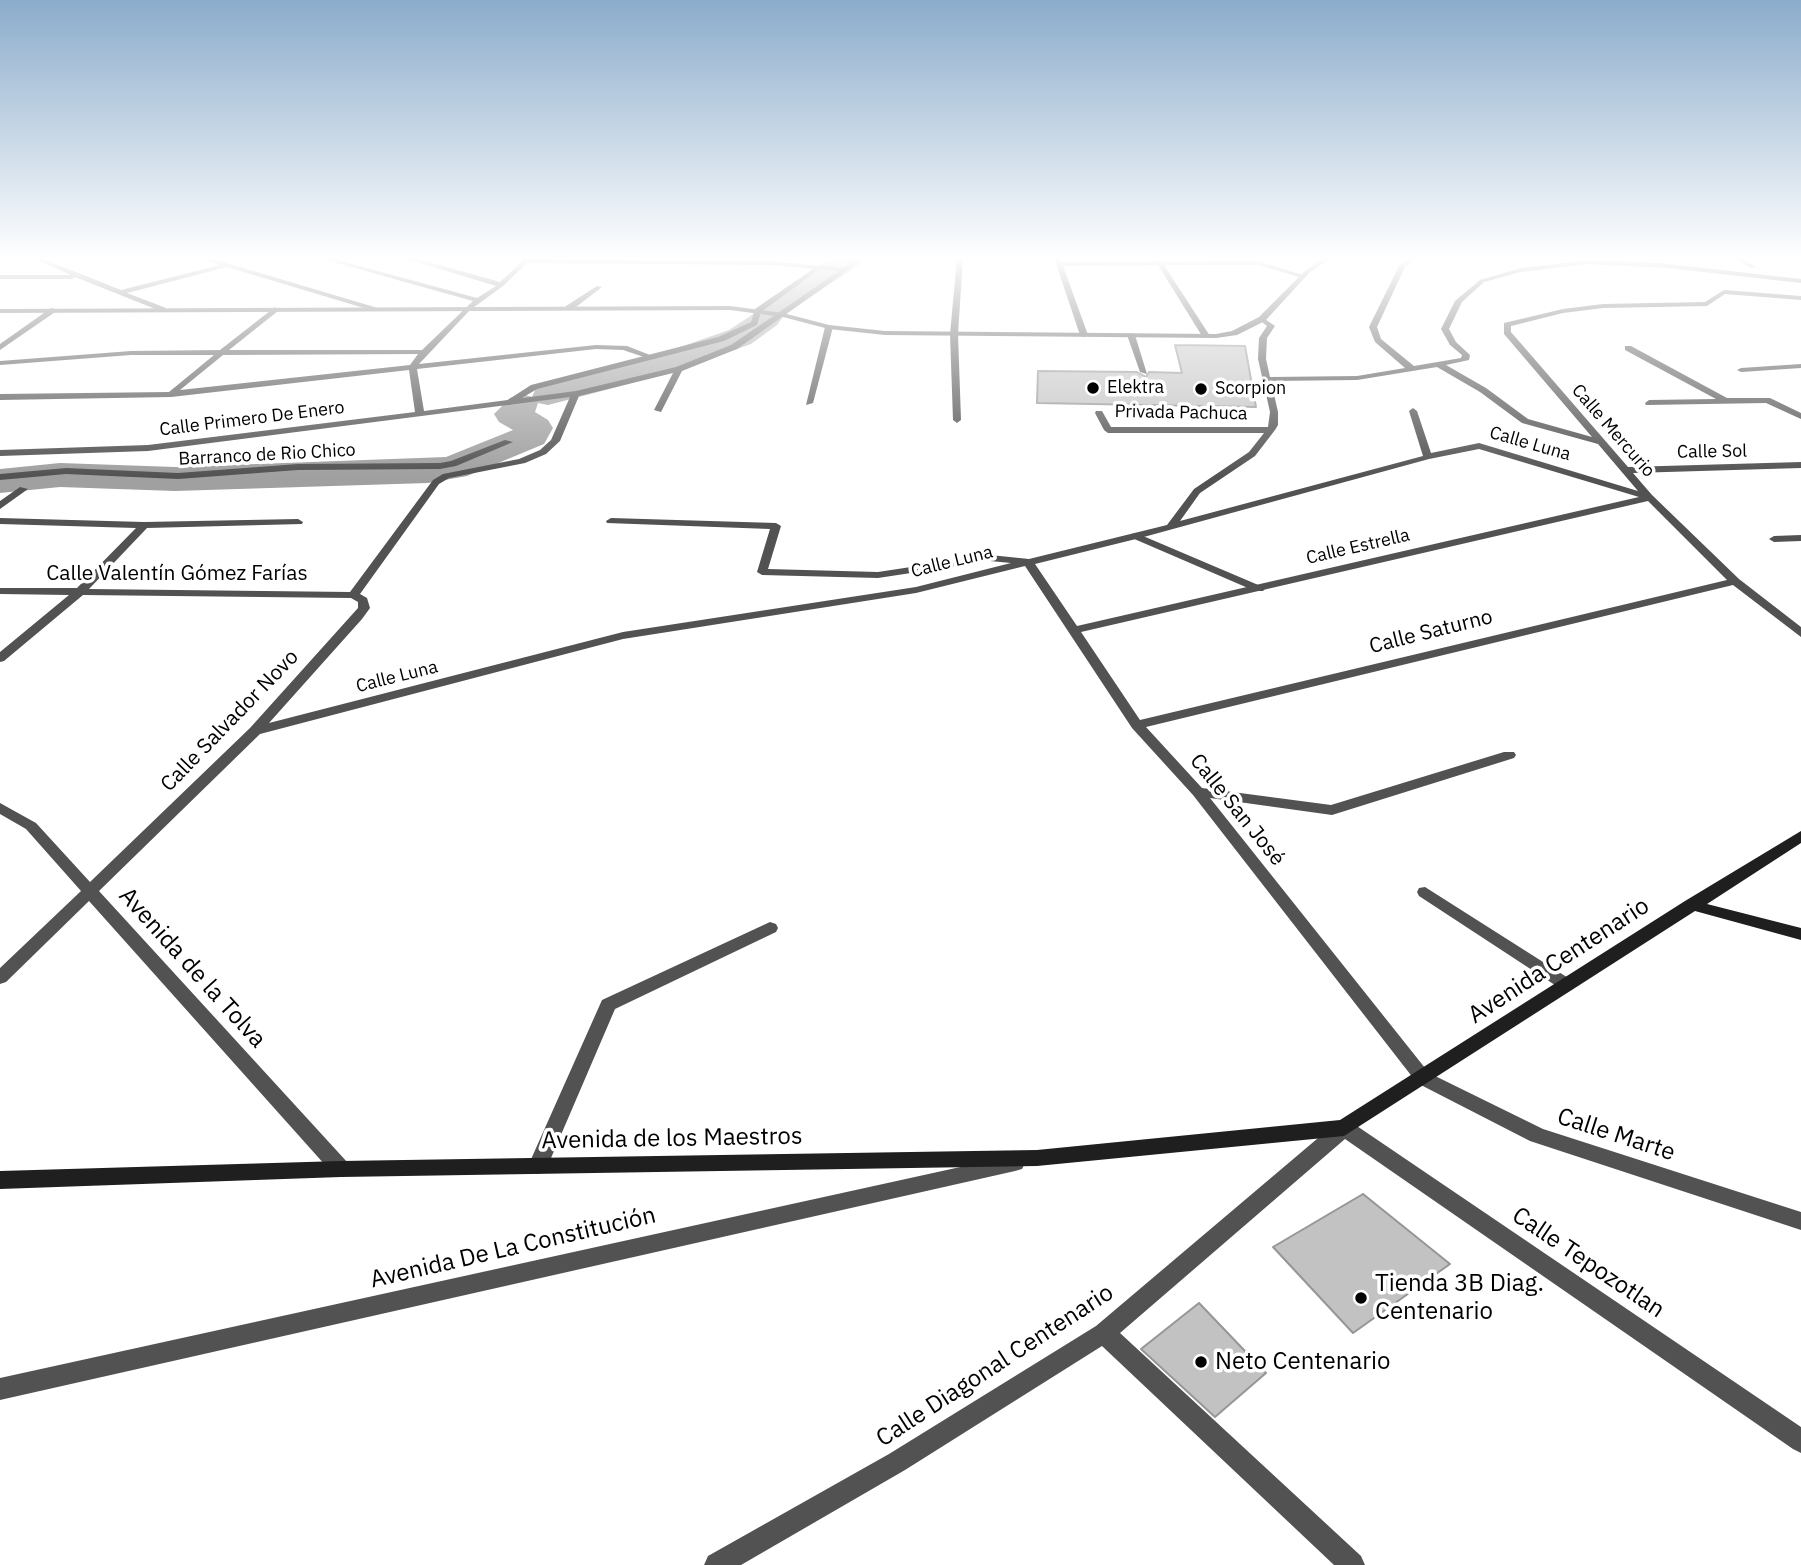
<!DOCTYPE html>
<html>
<head>
<meta charset="utf-8">
<style>
  body { margin:0 }
  canvas { display:block; background:#fff }
</style>
</head>
<body>
<canvas width="1801" height="1565"></canvas>
<script>
const ctx = document.querySelector('canvas').getContext('2d');
ctx.lineJoin = 'round';
const toPath = rows => new Path2D(rows.map(r => 'M' + r).join(''));
function fillPath(path, color) { ctx.fillStyle = color; ctx.fill(path, 'evenodd'); }
function strokePath(path, color, width, dash) { ctx.strokeStyle = color; ctx.lineWidth = width; ctx.lineCap = dash ? 'butt' : 'round'; ctx.setLineDash(dash || []); ctx.stroke(path); }
function write(font, color, halo, rows, align = 'center') {
  ctx.font = font + ' "IBM Plex Sans",sans-serif'; ctx.lineWidth = 7; ctx.setLineDash([]); ctx.textBaseline = 'middle'; ctx.strokeStyle = halo; ctx.fillStyle = color; for (const [text, x, y, turn = 0] of rows) {
    ctx.save(); ctx.translate(x, y); ctx.rotate((+turn || 0) * Math.PI / 180); ctx.textAlign = isNaN(turn) ? turn : align; if (halo) ctx.strokeText(text, 0, 0); ctx.fillText(text, 0, 0); ctx.restore();
  }
}
const river = toPath([
  [832,258,864,258,860,264,785,314,777,325,751,344,667,374,548,405,538,403,535,412,548,420,553,428,544,444,467,476,428,483,175,491,60,487,0,493,0,469,60,463,175,467,446,457,513,430,499,422,494,414,510,398,522,394,532,397,536,388,643,360,729,330,755,313,765,302,832,258]
]);
const building = toPath([
  [1175,345,1245,346,1256,407,1037,403,1038,371,1137,372,1146,377,1149,372,1182,373,1175,345],
  [1363,1194,1450,1264,1353,1333,1273,1247,1363,1194],
  [1199,1303,1266,1373,1215,1417,1141,1349,1199,1303]
]);
const service = toPath([
  [1131,333,1135,335,1147,374,1140,372,1127,335,1131,333],
  [1425,887,1573,981,1575,985,1573,989,1567,991,1561,989,1419,896,1417,892,1419,888,1425,887],
  [770,922,776,924,778,928,776,932,615,1009,545,1172,538,1174,531,1172,528,1166,602,1000,770,922]
]);
const pedestrian = toPath([
  [819,265,824,266,761,312,757,325,724,341,537,389,510,405,503,403,531,385,718,337,751,322,755,309,819,265],
  [505,440,513,442,456,466,440,469,298,470,178,479,66,474,0,480,0,474,66,468,178,473,298,464,440,463,451,461,505,440],
  [1136,533,1263,587,1265,589,1263,591,1255,591,1132,538,1132,534,1136,533]
]);
const minor = toPath([
  [32,258,41,258,121,290,220,265,199,258,210,258,381,309,374,311,227,267,127,293,166,308,163,312,75,277,72,279,0,279,0,275,71,275,32,258],
  [319,258,330,258,477,298,496,286,404,258,415,258,500,282,525,259,771,261,844,268,857,258,865,258,737,349,682,371,661,412,654,410,673,373,579,396,560,441,546,454,525,463,449,478,439,484,360,594,367,598,370,608,362,619,269,723,623,632,916,587,1011,563,990,561,878,578,762,575,757,572,770,529,607,523,606,521,611,518,776,523,781,526,768,569,878,572,990,555,1029,559,1167,525,1194,489,1249,452,1264,433,1108,433,1104,430,1095,413,1096,411,1102,411,1111,427,1268,427,1270,412,1258,359,1259,338,1267,326,1258,319,1262,317,1275,326,1267,338,1266,359,1270,377,1357,376,1405,368,1375,342,1369,327,1399,266,1408,258,1415,258,1405,267,1377,327,1381,339,1414,366,1461,358,1462,355,1450,345,1441,329,1455,301,1480,280,1521,268,1588,260,1660,263,1801,279,1801,283,1668,268,1588,264,1521,272,1484,282,1462,302,1449,329,1456,342,1470,355,1469,360,1446,365,1486,388,1528,419,1592,437,1504,334,1504,323,1563,309,1603,304,1705,302,1724,290,1801,296,1801,300,1725,294,1707,306,1603,308,1563,313,1511,326,1511,332,1628,467,1801,462,1801,468,1633,473,1652,495,1739,579,1801,627,1801,637,1733,585,1146,727,1202,788,1331,805,1504,752,1514,752,1516,755,1514,758,1332,815,1210,798,1429,1073,1543,1129,1801,1212,1801,1230,1530,1141,1417,1083,1193,795,1132,728,1025,566,916,593,623,639,260,734,99,891,348,1163,351,1169,348,1175,341,1177,334,1175,89,901,6,982,0,984,0,968,81,891,26,829,0,814,0,803,36,823,90,882,250,728,358,608,358,602,351,598,83,595,4,661,0,662,0,652,69,595,0,594,0,588,77,588,136,528,0,524,0,518,144,522,298,519,303,522,302,524,147,528,89,589,350,592,433,480,443,474,519,459,540,450,551,440,570,397,148,451,0,456,0,450,148,445,415,412,409,370,171,397,0,400,0,394,169,392,214,355,131,355,0,365,0,361,131,351,220,350,275,307,278,311,229,350,422,350,473,301,319,258],
  [527,263,771,265,839,271,731,345,676,367,576,391,424,411,417,369,596,349,623,350,650,359,650,355,627,346,596,345,419,364,470,310,503,286,527,263],
  [418,354,410,365,180,390,223,355,418,354],
  [1437,367,1480,392,1522,423,1598,444,1638,491,1479,443,1431,453,1417,411,1413,408,1409,411,1423,456,1180,521,1200,493,1255,456,1275,430,1278,425,1278,412,1271,381,1357,380,1437,367],
  [1479,449,1639,497,1077,626,1035,564,1140,538,1429,459,1479,449],
  [1648,501,1727,580,1140,720,1081,632,1648,501],
  [957,258,963,258,958,334,961,420,957,423,953,420,950,334,957,258],
  [1054,258,1060,258,1062,262,1155,262,1153,258,1159,258,1162,262,1258,261,1306,276,1303,278,1258,265,1164,265,1210,336,1206,338,1202,336,1158,265,1063,266,1088,335,1084,337,1080,335,1054,258],
  [1733,258,1741,258,1756,267,1751,268,1733,258],
  [597,286,602,287,572,310,566,310,566,306,597,286],
  [51,308,58,310,0,350,0,344,51,308],
  [829,325,833,327,813,403,806,405,825,327,829,325],
  [1625,346,1631,346,1727,398,1770,398,1801,413,1801,419,1766,403,1646,405,1645,403,1649,400,1716,399,1625,350,1625,346],
  [1801,364,1801,368,1741,372,1737,370,1741,368,1801,364],
  [20,487,28,489,0,509,0,501,20,487],
  [1801,535,1801,541,1774,542,1769,539,1774,536,1801,535],
  [1344,1120,1351,1122,1801,1427,1801,1453,1793,1449,1345,1139,1120,1333,1361,1556,1365,1565,1334,1565,1102,1346,905,1470,741,1565,704,1565,708,1556,889,1454,1096,1326,1337,1122,1344,1120],
  [1015,1155,1022,1157,1025,1163,1022,1169,1015,1171,0,1400,0,1378,1015,1155]
]);
const tertiary = toPath([
  [1323,258,1331,258,1310,272,1265,321,1237,335,1216,338,885,335,829,329,783,317,730,310,0,313,0,309,730,306,783,313,829,325,885,331,1216,334,1232,331,1259,317,1306,270,1323,258]
]);
const secondary = toPath([
  [1801,831,1801,843,1707,904,1801,928,1801,940,1695,911,1344,1136,1037,1166,341,1177,0,1189,0,1171,341,1161,1037,1150,1340,1120,1685,901,1801,831]
]);
const markers = [
  [1093,388,7,"#000"],
  [1201,389,7,"#000"],
  [1361,1298,7,"#000"],
  [1201,1362,7,"#000"]
];
const farPoinames = [
  ["Elektra",1107,388],
  ["Scorpion",1215,389]
];
const farStreetnames = [
  ["Privada Pachuca",1181,413,1],
  ["Calle Primero De Enero",252,419,-7],
  ["Calle Mercurio",1613,431,49],
  ["Calle Luna",1530,444,16],
  ["Calle Sol",1712,452,-1],
  ["Barranco de Rio Chico",267,455,-3],
  ["Calle Estrella",1358,547,-13],
  ["Calle Luna",952,562,-14],
  ["Calle Luna",397,677,-14]
];
const streetNames = [
  ["Calle Valentín Gómez Farías",177,574],
  ["Calle Saturno",1431,632,-14],
  ["Calle Salvador Novo",230,721,-46],
  ["Calle San José",1237,810,51]
];
const nearStreetnames = [
  ["Avenida Centenario",1559,961,-33],
  ["Avenida de la Tolva",192,968,48],
  ["Calle Marte",1616,1135,18],
  ["Avenida de los Maestros",672,1139,-1],
  ["Avenida De La Constitución",513,1248,-13],
  ["Calle Tepozotlan",1588,1263,34],
  ["Calle Diagonal Centenario",995,1366,-33]
];
const nearPoinames = [
  ["Tienda 3B Diag.",1375,1284],
  ["Centenario",1375,1312],
  ["Neto Centenario",1215,1362]
];
fillPath(river, '#a0a0a0');
fillPath(building, '#c2c2c2');
strokePath(building, '#969696', 2);
fillPath(service, '#525252');
fillPath(pedestrian, '#525252');
fillPath(minor, '#525252');
fillPath(tertiary, '#525252');
fillPath(secondary, '#1f1f1f');
const sky = ctx.createLinearGradient(0, 0, 0, 477);
sky.addColorStop(0, '#8baccb');
sky.addColorStop(0.54, '#fff');
sky.addColorStop(1, '#ffffff00');
ctx.fillStyle = sky;
ctx.fillRect(0, 0, 1801, 477);
for (const [x, y, r, color] of markers) { const dot = new Path2D(); dot.arc(x, y, r, 0, 2 * Math.PI); ctx.fillStyle = color; ctx.fill(dot); strokePath(dot, '#fff', 2.5); }
write('18px', '#000', '#fff', farPoinames, 'left');
write('18px', '#000', '#fff', farStreetnames);
write('21px', '#000', '#fff', streetNames);
write('24px', '#000', '#fff', nearStreetnames);
write('24px', '#000', '#fff', nearPoinames, 'left');
</script>
</body>
</html>
